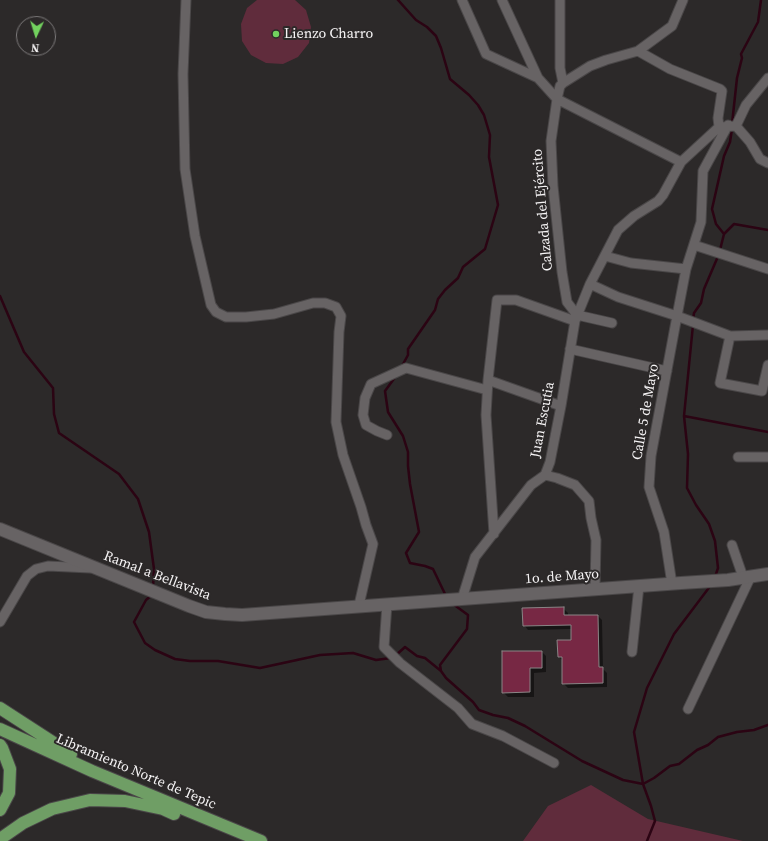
<!DOCTYPE html>
<html>
<head>
<meta charset="utf-8">
<style>
  body { margin:0 }
  #map { position:relative; width:768px; height:841px; overflow:hidden; background:#2c2929; font-family:"Source Serif 4",serif }
  canvas { display:block }
  .north { position:absolute; left:16px; top:16px; width:40px; height:40px; box-sizing:border-box; background:#2c2929; border:1px solid #7d7a7b; border-radius:50%; rotate:184deg; font-size:11px; font-weight:700; line-height:16px; text-align:center; color:#f6f4f5 }
  .north::after { content:''; display:block; margin:auto; width:14px; height:18px; background:#72d25e; clip-path:polygon(50% 0,100% 100%,50% 72%,0 100%) }
</style>
</head>
<body>
<div id="map">
<canvas width="768" height="841"></canvas>
<div class="north">N</div>
</div>
<script>
const ctx = document.querySelector('canvas').getContext('2d');
ctx.lineJoin = 'round';
function fillPath(path, color) { ctx.fillStyle = color; ctx.fill(path, 'evenodd'); }
const toPath = rows => new Path2D(rows.map(r => 'M' + r).join(''));
function strokePath(path, color, width, dash) { ctx.strokeStyle = color; ctx.lineWidth = width; ctx.lineCap = dash ? 'butt' : 'round'; ctx.setLineDash(dash || []); ctx.stroke(path); }
function write(font, color, halo, rows, align = 'center') {
  ctx.font = font + ' "Source Serif 4",serif'; ctx.lineWidth = 4; ctx.setLineDash([]); ctx.textBaseline = 'middle'; ctx.strokeStyle = halo; ctx.fillStyle = color; for (const [text, x, y, turn = 0] of rows) {
    ctx.save(); ctx.translate(x, y); ctx.rotate((+turn || 0) * Math.PI / 180); ctx.textAlign = isNaN(turn) ? turn : align; if (halo) ctx.strokeText(text, 0, 0); ctx.fillText(text, 0, 0); ctx.restore();
  }
}
const green = toPath([
  [257,0,295,0,306,10,311,27,309,43,298,57,283,64,266,63,251,55,242,41,241,24,247,8],
  [591,785,648,819,743,841,523,841,548,806]
]);
const shadow = toPath([
  [563,608,568,613,568,616,598,616,602,620,603,669,607,673,607,687,568,688,563,683,563,661,559,657,572,641,572,629,528,630,524,625],
  [542,652,546,656,546,672,534,673,534,697,508,697,503,692]
]);
const stream = toPath([
  [398,0,416,20,427,27,436,36,441,48,450,79,469,95,478,105,484,115,490,135,489,157,498,205,485,249,463,267,458,278,445,290,438,299,435,310,408,349,408,355,402,366],
  [732,124,737,78,742,58,741,54,758,22,761,0],
  [724,234,734,224,768,230],
  [0,296,24,352,53,388,54,414,59,433,119,474,138,499,149,532,154,569,153,588],
  [693,320,694,313,701,303,704,289,719,254,724,234,716,224,712,209,724,156,730,142,732,129],
  [693,325,684,416,688,454,687,488,696,505,709,524,715,541,718,568,715,577],
  [396,376,385,391,388,412,403,436,408,452,408,466,410,484,419,532,406,553,410,563,425,566,433,569,446,596],
  [684,416,768,432],
  [152,595,146,600,134,622,145,643,155,650,175,659,190,661,218,661,260,668,320,655,353,653,376,660,391,658],
  [453,604,468,615,467,629,440,665,441,671,446,678,473,702,479,710,493,715,508,718,525,726,582,761,623,780,643,784,654,778,670,766,679,764,697,750,708,745,718,737,737,732,754,730,768,725],
  [395,656,405,647,417,656,425,658,441,671],
  [647,841,655,821,651,806,643,784,634,732,647,688,674,634,711,585]
]);
const building = toPath([
  [564,607,564,615,598,615,599,667,603,667,603,683,562,684,562,657,558,657,557,640,571,640,571,625,523,626,522,608,564,607],
  [502,651,542,651,542,668,530,668,530,692,502,693,502,651]
]);
const minor = toPath([
  [186,0,183,74,185,169,195,236,211,305,216,312,226,317,246,317,274,314,313,303,325,303,336,307,341,316,339,332,336,422,343,455,361,507,366,525,373,544,359,605],
  [462,0,486,54,538,78],
  [502,0,538,78,557,99,681,162],
  [560,0,560,68,563,83,560,86,557,99,551,141,553,186,562,272,567,302,577,315],
  [638,51,670,69,720,89,722,91,718,118,719,127],
  [563,83,590,66,606,60,638,51,672,26,683,0],
  [736,126,746,105,768,78],
  [694,245,768,269],
  [605,256,631,263,686,269],
  [590,284,618,297,677,316,730,336,768,335],
  [577,315,612,323],
  [730,336,720,383,762,391,768,365],
  [570,349,667,371],
  [488,380,561,406],
  [387,435,377,431,366,425,363,415,365,398,371,384,406,368,487,390],
  [738,457,768,457],
  [545,475,557,478,575,485,589,501,591,518,596,540,595,589],
  [494,534,486,415,488,380,497,300,516,300,575,321],
  [732,545,743,577],
  [672,584,664,532,649,487,651,456,677,316,686,269,701,222,703,171,728,125],
  [462,599,475,557,531,485,545,475,550,462,561,406,575,321,590,284,618,230,634,216,658,201,663,195,681,162,719,127,736,126,750,142,760,159,768,163],
  [387,604,384,647,400,663,458,708,472,724,503,736,554,763],
  [0,622,27,576,36,569,48,566,90,568],
  [632,652,639,586],
  [688,709,751,576]
]);
const tertiary = toPath([
  [0,529,189,606,206,612,225,614,242,615,681,583,728,580,768,574]
]);
const trunk = toPath([
  [0,708,71,754],
  [0,729,92,771,261,841],
  [0,745,2,748,10,769,9,793,0,810],
  [0,839,23,823,52,809,90,800,125,801,163,809,174,814]
]);
const markers = [
  [276,34,4,"#72d25e"]
];
const poiNames = [
  ["Lienzo Charro",284,34]
];
const streetNames = [
  ["Calzada del Ejército",543,210,-95],
  ["Calle 5 de Mayo",646,412,-80],
  ["Juan Escutia",543,420,-79],
  ["Ramal a Bellavista",157,576,21],
  ["1o. de Mayo",562,577,-4],
  ["Libramiento Norte de Tepic",136,772,23]
];
fillPath(green, '#602c3c');
fillPath(shadow, '#0007');
strokePath(stream, '#2b0413', 2.5);
fillPath(building, '#772844');
strokePath(building, '#8a8586', 1);
strokePath(minor, '#4a4748', 11);
strokePath(tertiary, '#4a4748', 14);
strokePath(trunk, '#4a4748', 14);
strokePath(minor, '#676364', 9);
strokePath(tertiary, '#676364', 12);
strokePath(trunk, '#6f9e65', 12);
for (const [x, y, r, color] of markers) { const dot = new Path2D(); dot.arc(x, y, r, 0, 2 * Math.PI); ctx.fillStyle = color; ctx.fill(dot); strokePath(dot, '#2c2929', 1.5); }
write('14px', '#f6f4f5', '#2c2929', poiNames, 'left');
write('14px', '#f6f4f5', '#2c2929', streetNames);
</script>
</body>
</html>
